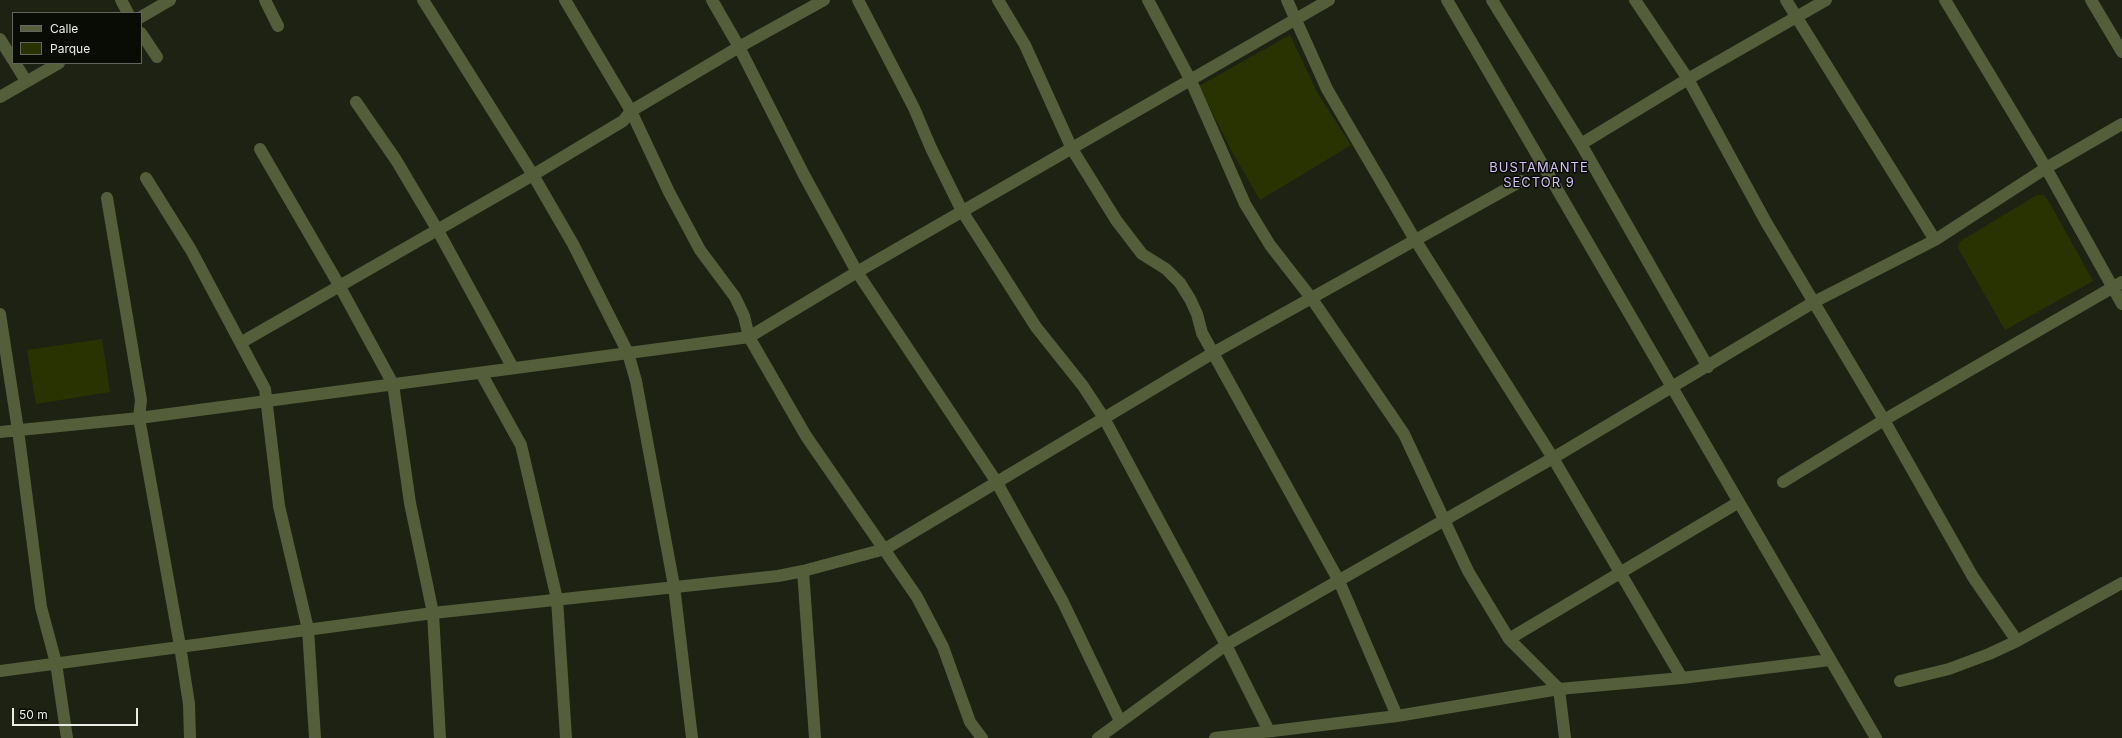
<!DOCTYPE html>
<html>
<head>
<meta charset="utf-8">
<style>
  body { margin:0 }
  #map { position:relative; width:2122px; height:738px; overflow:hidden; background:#1e2213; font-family:Inter,sans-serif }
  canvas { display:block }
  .legend { position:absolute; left:12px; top:12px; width:130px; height:52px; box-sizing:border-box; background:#090b05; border:1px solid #63655e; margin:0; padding:5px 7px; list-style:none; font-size:12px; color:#eaede3 }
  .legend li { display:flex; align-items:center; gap:8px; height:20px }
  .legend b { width:20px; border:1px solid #63655e }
  .scale { position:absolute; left:12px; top:708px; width:126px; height:18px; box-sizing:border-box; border:2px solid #eaede3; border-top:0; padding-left:5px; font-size:12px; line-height:14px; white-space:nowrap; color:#eaede3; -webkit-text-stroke:3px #090b05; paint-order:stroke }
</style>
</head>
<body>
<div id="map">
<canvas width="2122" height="738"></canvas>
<ul class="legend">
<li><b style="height:5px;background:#545e3a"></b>Calle</li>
<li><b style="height:11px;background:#293302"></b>Parque</li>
</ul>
<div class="scale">50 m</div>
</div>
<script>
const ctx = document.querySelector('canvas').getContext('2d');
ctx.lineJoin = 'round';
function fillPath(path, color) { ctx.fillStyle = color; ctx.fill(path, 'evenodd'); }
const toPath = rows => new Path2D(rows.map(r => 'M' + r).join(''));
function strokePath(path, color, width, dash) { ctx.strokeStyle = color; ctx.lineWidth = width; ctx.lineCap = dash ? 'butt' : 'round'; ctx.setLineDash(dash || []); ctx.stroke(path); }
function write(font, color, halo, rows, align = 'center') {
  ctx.font = font + ' Inter,sans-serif'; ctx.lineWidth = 3; ctx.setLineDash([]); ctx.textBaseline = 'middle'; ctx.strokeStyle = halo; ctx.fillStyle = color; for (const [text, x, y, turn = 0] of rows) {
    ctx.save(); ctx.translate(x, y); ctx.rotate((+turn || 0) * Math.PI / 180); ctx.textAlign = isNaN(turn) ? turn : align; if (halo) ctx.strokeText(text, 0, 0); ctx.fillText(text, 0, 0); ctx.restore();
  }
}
const green = toPath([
  [1290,35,1318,94,1351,145,1260,200,1231,150,1199,86],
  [2037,195,2044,195,2048,200,2093,281,2005,330,1958,248,1959,242],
  [102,339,110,392,36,404,27,350]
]);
const minor = toPath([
  [121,0,128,13],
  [265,0,278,26],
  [423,0,533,175,573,244,628,353,636,381,674,586,692,738],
  [565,0,631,111,669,192,700,250,735,297,744,316,749,337,806,436,917,597,943,647,970,722,982,738],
  [712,0,739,47,804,175,857,272,996,481,1063,602,1120,721],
  [858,0,914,108,931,148,962,211,1036,327,1083,386,1104,418,1226,645,1269,731],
  [998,0,1025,45,1072,149,1116,220,1142,254,1166,269,1180,283,1190,299,1197,314,1202,333,1339,581,1397,716],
  [1148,0,1191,81,1245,204,1270,245,1312,299,1404,434,1468,571,1509,639,1559,689,1565,738],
  [1287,0,1327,89,1414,238,1553,458,1682,678],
  [1447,0,1876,738],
  [1492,0,1581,144,1708,367],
  [1635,0,1688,79,1766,222,1884,420,1973,577,2017,641],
  [1786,0,1935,240],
  [1945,0,2046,168,2122,304],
  [2091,0,2122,52],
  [141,17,170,0],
  [141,33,157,57],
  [0,39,13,60],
  [15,63,26,81],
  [0,97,59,63],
  [356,102,396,160,437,229,513,368],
  [1581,144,1688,79,1826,0],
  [260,149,339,285,393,384,410,503,433,613,440,738],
  [146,178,191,250,265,389,279,506,308,629,315,738],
  [107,198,141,400,139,418,180,646,189,704,190,738],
  [0,314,18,430,41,607,56,663,67,738],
  [242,342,533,175,623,121,631,111,739,47,824,0],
  [481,373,521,445,557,599,566,738],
  [0,432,139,418,749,337,857,272,1329,0],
  [1783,482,1884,420,2122,282],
  [803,571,815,738],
  [1509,639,1739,502],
  [0,671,433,613,778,576,803,571,885,549,1213,353,1521,181],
  [1900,681,1949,669,1989,654,2017,641,2122,583],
  [1098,738,1226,645,1553,458,1814,302,1935,240,2046,168,2122,124],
  [1215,738,1397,716,1559,689,1682,678,1830,660]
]);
const neighbourhoodNames = [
  ["BUSTAMANTE",1539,168],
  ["SECTOR 9",1539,183]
];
fillPath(green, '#293302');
strokePath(minor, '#545e3a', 12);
ctx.letterSpacing = '1px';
write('13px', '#d5c1fa', '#090b05', neighbourhoodNames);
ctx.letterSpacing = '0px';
</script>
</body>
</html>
